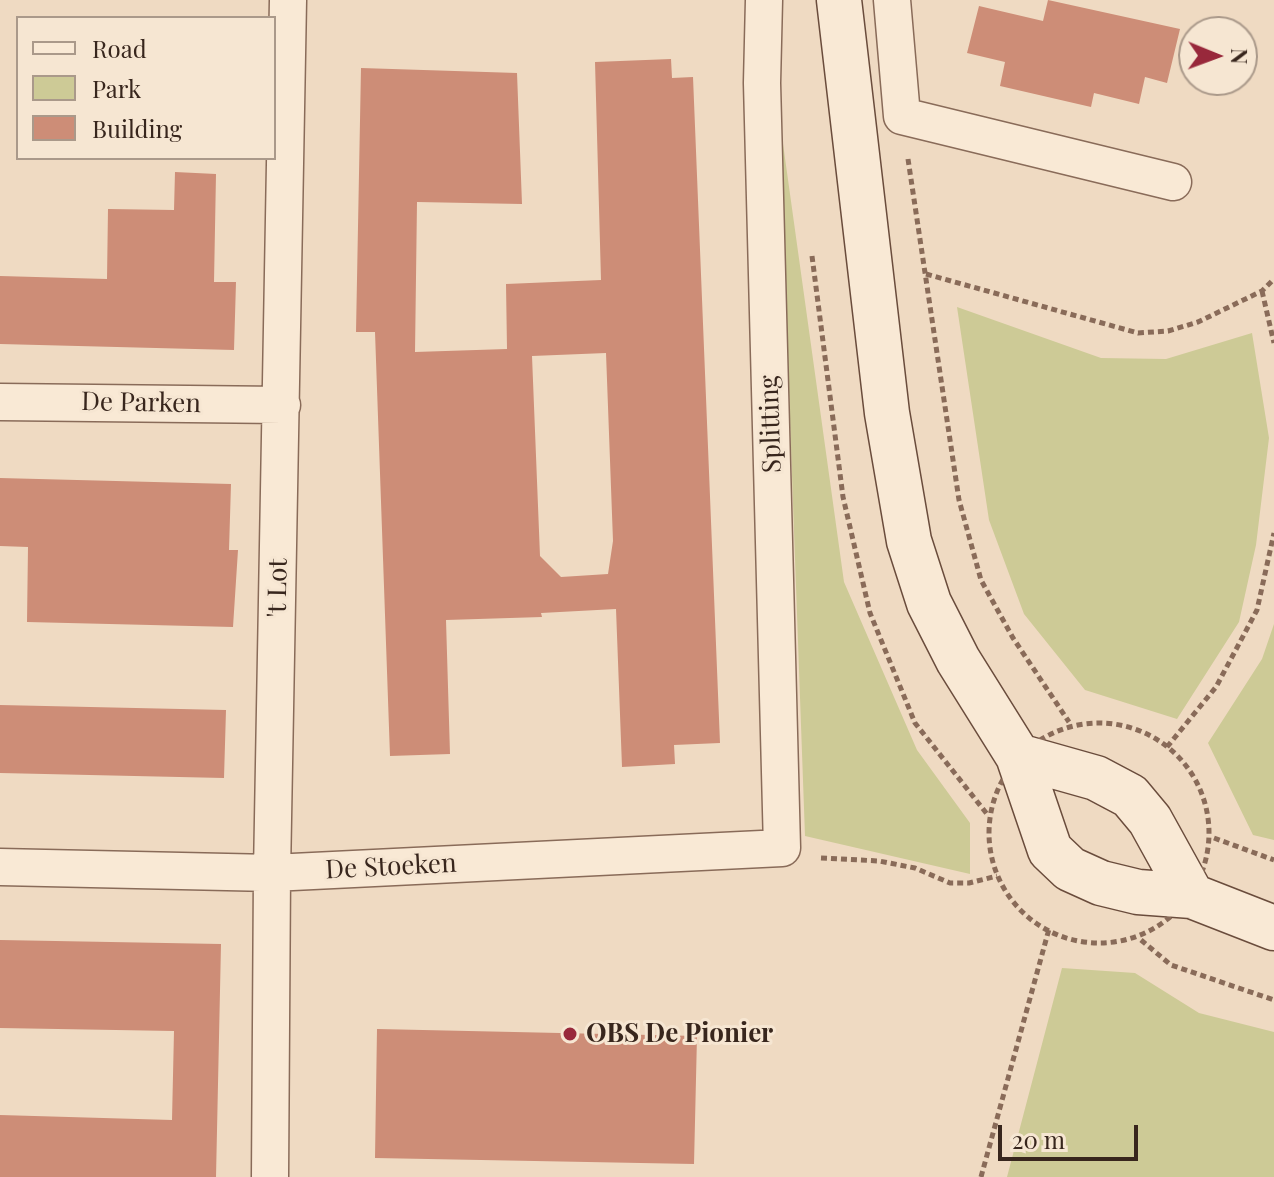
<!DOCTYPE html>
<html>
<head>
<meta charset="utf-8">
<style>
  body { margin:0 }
  #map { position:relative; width:1274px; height:1177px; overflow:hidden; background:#efdac2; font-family:"Playfair Display",serif }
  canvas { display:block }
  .legend { position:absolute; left:16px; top:16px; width:260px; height:144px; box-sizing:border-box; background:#f6e6d2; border:2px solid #aa998a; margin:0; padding:10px 14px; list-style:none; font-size:24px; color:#38261d }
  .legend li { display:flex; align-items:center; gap:16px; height:40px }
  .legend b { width:40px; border:2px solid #aa998a }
  .north { position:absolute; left:1178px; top:16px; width:80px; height:80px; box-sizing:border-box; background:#f6e6d2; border:2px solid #aa998a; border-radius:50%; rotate:91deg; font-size:22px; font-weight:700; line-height:32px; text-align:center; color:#38261d }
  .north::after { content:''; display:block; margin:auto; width:28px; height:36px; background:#98283b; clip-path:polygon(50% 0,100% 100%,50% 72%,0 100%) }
  .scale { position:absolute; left:998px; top:1125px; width:140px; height:36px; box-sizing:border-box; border:4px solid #38261d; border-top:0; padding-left:10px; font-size:24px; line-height:28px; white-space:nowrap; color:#38261d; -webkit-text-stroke:6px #f6e6d2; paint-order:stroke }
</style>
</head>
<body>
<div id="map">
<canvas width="1274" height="1177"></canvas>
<ul class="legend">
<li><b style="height:10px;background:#f9e9d5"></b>Road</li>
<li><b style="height:22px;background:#cdca96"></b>Park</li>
<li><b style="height:22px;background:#cd8d77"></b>Building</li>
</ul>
<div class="north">N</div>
<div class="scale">20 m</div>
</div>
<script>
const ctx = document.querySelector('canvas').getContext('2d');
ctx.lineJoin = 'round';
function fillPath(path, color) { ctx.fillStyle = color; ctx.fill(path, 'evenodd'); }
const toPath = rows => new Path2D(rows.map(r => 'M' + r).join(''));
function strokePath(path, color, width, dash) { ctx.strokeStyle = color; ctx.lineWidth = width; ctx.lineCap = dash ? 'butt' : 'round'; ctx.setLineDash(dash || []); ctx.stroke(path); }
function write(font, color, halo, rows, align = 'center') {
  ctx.font = font + ' "Playfair Display",serif'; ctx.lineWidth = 6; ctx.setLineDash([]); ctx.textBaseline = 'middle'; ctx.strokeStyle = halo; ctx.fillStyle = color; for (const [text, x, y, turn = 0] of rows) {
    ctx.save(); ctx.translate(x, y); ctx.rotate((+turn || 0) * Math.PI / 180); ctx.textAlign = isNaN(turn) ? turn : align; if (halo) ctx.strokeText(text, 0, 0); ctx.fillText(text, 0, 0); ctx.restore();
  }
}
const green = toPath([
  [779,115,844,582,917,750,970,823,970,874,805,836],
  [957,307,1101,358,1166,359,1252,333,1269,438,1256,545,1239,622,1177,719,1085,690,1024,614,989,520],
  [1274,624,1274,840,1253,835,1208,743,1262,659],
  [1062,968,1135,973,1199,1013,1274,1032,1274,1177,1007,1177]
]);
const building = toPath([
  [1048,0,1180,29,1167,83,1145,77,1139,104,1094,93,1091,107,1000,86,1005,62,967,53,979,6,1043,21],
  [671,59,672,78,693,77,720,743,674,745,675,764,622,767,616,609,541,613,542,617,446,620,450,754,390,756,375,332,356,332,361,68,517,73,522,204,417,202,415,352,507,349,506,284,601,280,595,62],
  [606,353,613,541,608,574,561,577,540,556,532,356],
  [175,172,216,174,214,282,236,282,234,350,0,344,0,276,107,279,108,209,174,210],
  [0,478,231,484,229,550,238,550,233,627,27,622,28,547,0,546],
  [0,705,226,710,224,778,0,773],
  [0,940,221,944,216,1177,0,1177,0,1115,172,1120,174,1031,0,1028],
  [377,1029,697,1036,694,1164,375,1158]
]);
const path = toPath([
  [908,159,959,500,981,580,1013,638,1069,722],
  [812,256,843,497,870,613,915,723,987,814],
  [926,274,1138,333,1168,331,1198,322,1262,291,1274,279],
  [1262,291,1274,343],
  '989 833a110 110 0 1 1 220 0a110 110 0 1 1-220 0Z',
  [1167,747,1216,687,1257,610,1274,533],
  [1214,838,1274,860],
  [821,858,879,861,915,868,950,883,969,883,997,876],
  [1141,940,1171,965,1274,1000],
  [981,1177,1049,929]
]);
const minor = toPath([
  [892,0,902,116,1173,182],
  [0,402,282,405],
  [0,867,272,873,782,848,762,83,764,0],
  [270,1177,272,873,288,0]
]);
const secondary = toPath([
  [839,0,887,413,909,541,929,603,958,660,1018,756,1050,850,1070,869,1101,883,1138,892,1192,896,1274,928],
  [1018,756,1096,778,1130,796,1150,820,1192,896]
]);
const markers = [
  [570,1034,8,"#98283b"]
];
const streetNames = [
  ["De Parken",141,403,1],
  ["Splitting",771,424,-92],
  ["'t Lot",278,588,-89],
  ["De Stoeken",391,867,-3]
];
const poiNames = [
  ["OBS De Pionier",586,1034]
];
fillPath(green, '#cdca96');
fillPath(building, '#cd8d77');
strokePath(minor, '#896b59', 39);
strokePath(secondary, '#6a4c3c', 47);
strokePath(path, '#896b59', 5, [6, 4]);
strokePath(minor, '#f9e9d5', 36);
strokePath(secondary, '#f9e9d5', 44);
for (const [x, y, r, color] of markers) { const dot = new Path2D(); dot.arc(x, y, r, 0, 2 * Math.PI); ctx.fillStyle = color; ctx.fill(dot); strokePath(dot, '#f6e6d2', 3); }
write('26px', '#38261d', '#f6e6d2', streetNames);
write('bold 26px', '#38261d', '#f6e6d2', poiNames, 'left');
</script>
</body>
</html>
